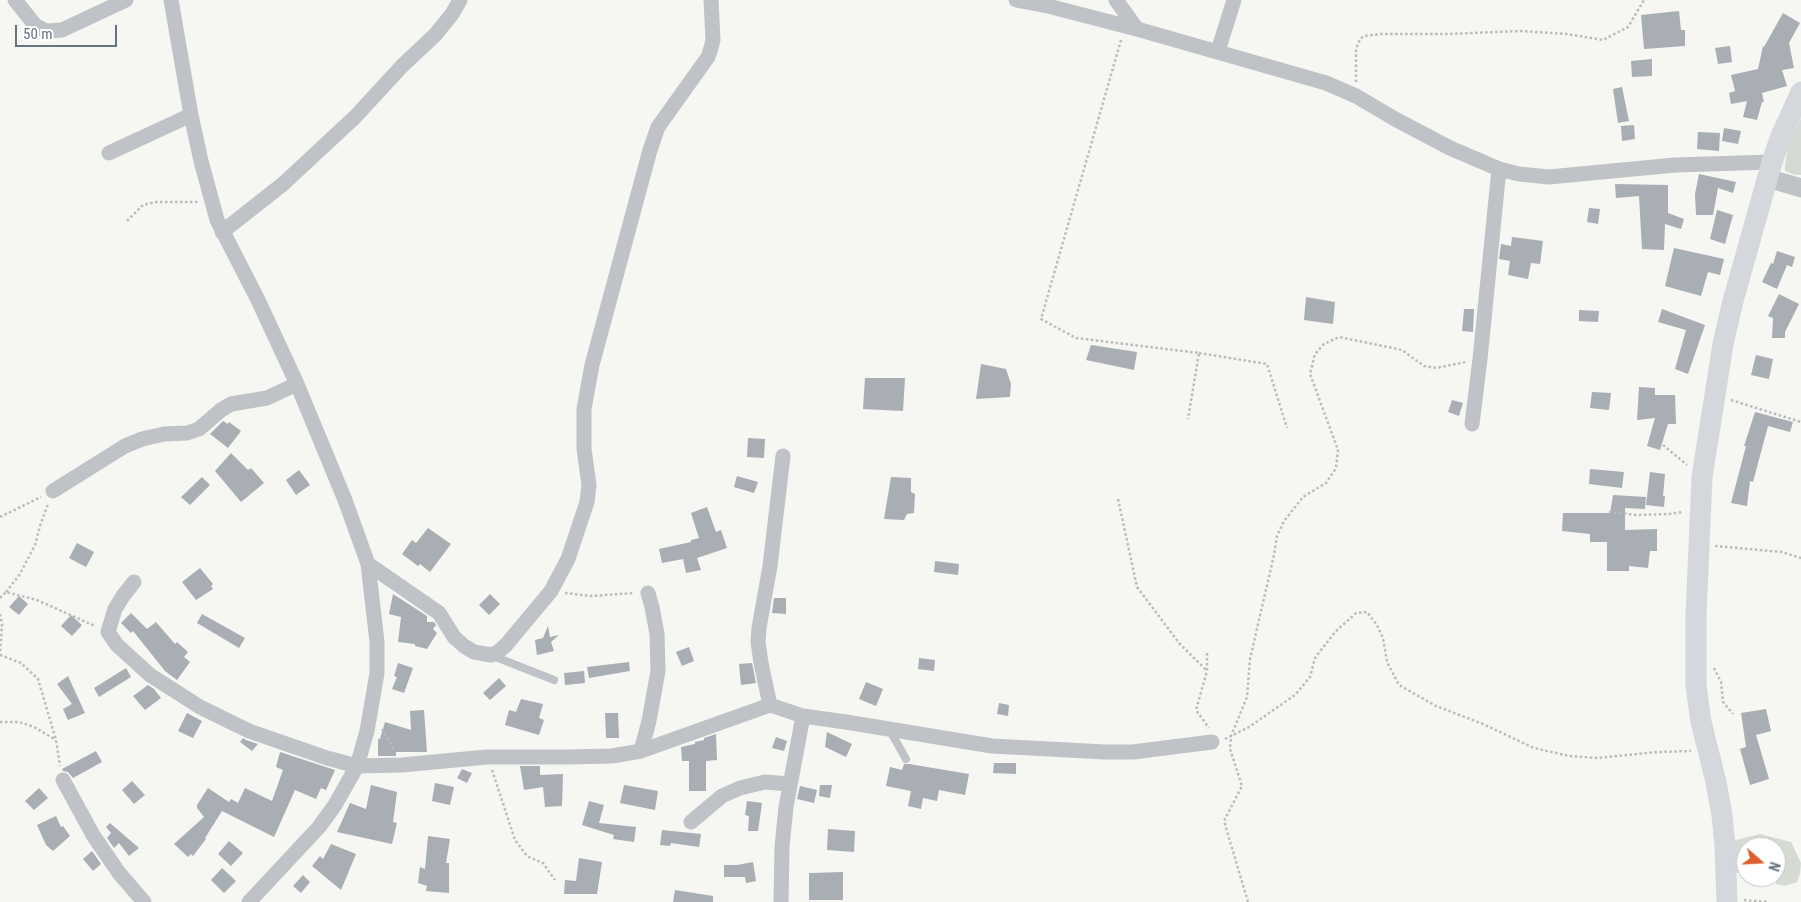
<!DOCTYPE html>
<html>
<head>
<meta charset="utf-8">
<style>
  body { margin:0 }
  #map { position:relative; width:1801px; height:902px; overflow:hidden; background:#f6f6f2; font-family:"Roboto Condensed",sans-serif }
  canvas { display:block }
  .north { position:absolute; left:1736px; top:837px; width:50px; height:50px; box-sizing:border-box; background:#fff; border:1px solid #c2c7cd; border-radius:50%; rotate:109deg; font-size:14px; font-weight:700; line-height:20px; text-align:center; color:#667482 }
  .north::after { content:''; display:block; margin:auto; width:18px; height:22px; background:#dc5f2c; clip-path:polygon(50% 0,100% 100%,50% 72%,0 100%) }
  .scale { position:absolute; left:15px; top:25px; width:102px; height:22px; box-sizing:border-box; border:2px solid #667482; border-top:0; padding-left:6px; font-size:15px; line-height:18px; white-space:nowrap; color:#667482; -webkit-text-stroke:4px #fff; paint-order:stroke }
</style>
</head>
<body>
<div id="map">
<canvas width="1801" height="902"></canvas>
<div class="north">N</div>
<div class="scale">50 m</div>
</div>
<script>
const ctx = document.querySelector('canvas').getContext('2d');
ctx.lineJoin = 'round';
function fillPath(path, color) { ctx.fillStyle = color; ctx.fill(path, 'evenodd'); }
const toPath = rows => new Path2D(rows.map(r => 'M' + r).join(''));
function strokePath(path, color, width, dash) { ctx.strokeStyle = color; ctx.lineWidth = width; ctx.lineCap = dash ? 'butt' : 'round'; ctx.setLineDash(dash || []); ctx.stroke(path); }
const green = toPath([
  [1801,118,1801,175,1795,175,1785,171,1785,165,1788,145],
  [1760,834,1791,842,1801,863,1800,874,1797,882,1785,886,1776,884,1776,847,1746,847,1746,872,1738,873,1731,871,1732,841]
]);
const building = toPath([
  [1679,11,1681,30,1685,30,1685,46,1644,49,1641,15],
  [1783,13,1800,23,1789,43,1794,68,1782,70,1787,86,1762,93,1764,102,1762,102,1757,120,1743,117,1747,101,1731,104,1729,93,1735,91,1731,75,1758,69,1763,46,1764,47],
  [1730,46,1732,62,1718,64,1715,48],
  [1652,59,1652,76,1632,77,1631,61],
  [1622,87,1629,121,1618,123,1613,89],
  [1634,125,1635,139,1622,141,1621,126],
  [1724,128,1741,131,1738,144,1722,141],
  [1698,132,1720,133,1719,151,1697,149],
  [1699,174,1736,182,1733,193,1718,188,1713,215,1696,215,1695,194],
  [1615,184,1668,185,1668,213,1684,219,1681,229,1665,224,1664,250,1642,249,1639,196,1616,198],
  [1589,208,1600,209,1598,224,1587,222],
  [1717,210,1733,215,1725,244,1710,239],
  [1512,237,1543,241,1540,264,1531,263,1528,279,1508,275,1510,261,1499,259,1501,244,1511,246],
  [1674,248,1724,259,1720,275,1708,272,1701,296,1665,286],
  [1777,251,1795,257,1792,267,1787,265,1777,289,1762,282,1771,263,1773,264],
  [1779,294,1799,304,1785,332,1785,338,1772,338,1773,318,1768,316],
  [1306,297,1335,302,1333,324,1304,320],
  [1464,309,1474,309,1473,332,1462,331],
  [1662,309,1705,325,1688,374,1675,369,1686,330,1658,322],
  [1579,310,1599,311,1598,322,1579,321],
  [1091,345,1137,352,1134,370,1086,360],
  [1756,355,1773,359,1769,379,1751,375],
  [981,364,1006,369,1011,384,1010,397,976,399],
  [865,378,905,378,903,411,863,409],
  [1639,387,1655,388,1655,395,1675,395,1676,424,1668,424,1660,450,1647,446,1655,418,1637,420],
  [1592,392,1611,393,1609,410,1590,408],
  [1452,400,1463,403,1459,416,1448,412],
  [1755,412,1793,422,1790,432,1768,426,1753,482,1750,481,1747,506,1731,503,1746,446,1744,446],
  [223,421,228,424,229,422,241,431,228,448,210,434],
  [748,438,765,439,764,458,747,457],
  [231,453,248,470,251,468,264,483,241,502,215,471],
  [1590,469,1624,472,1622,488,1589,484],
  [299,470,310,485,296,495,286,480],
  [1650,472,1665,474,1663,496,1665,496,1664,507,1646,505],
  [737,476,758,482,754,493,734,487],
  [202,477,210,485,190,505,181,497],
  [891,477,911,478,911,492,915,494,914,513,907,514,904,520,884,519],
  [1613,495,1646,497,1645,509,1625,508,1625,530,1657,529,1657,551,1650,551,1648,568,1629,566,1629,571,1607,571,1607,542,1590,542,1590,534,1562,531,1563,513,1610,513],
  [707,507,716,532,721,530,727,548,697,558,701,570,686,573,683,559,662,563,659,549,691,542,691,540,699,538,691,513],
  [428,528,451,544,430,572,420,564,418,566,402,554,412,540,416,543],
  [77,543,94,552,86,567,69,558],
  [935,561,959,564,958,575,934,572],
  [200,568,213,584,211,586,213,589,196,600,182,582],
  [393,594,427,616,427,622,434,622,436,625,433,629,437,633,427,649,415,646,415,644,398,642,401,617,389,614],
  [490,594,500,604,489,615,479,605],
  [19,596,28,604,19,615,9,607],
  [774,598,786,598,786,614,772,613],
  [131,613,147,629,156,622,175,644,177,642,188,652,184,657,190,662,177,680,165,671,133,631,131,633,121,623],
  [202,614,245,638,239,648,197,623],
  [71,615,82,625,72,636,61,626],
  [548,626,550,637,559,635,551,642,554,651,537,655,535,640,543,638],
  [689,647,694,661,682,666,676,652],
  [919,658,935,660,934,671,918,669],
  [629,662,630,671,589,678,587,667],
  [398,663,413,668,404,693,392,689,397,677,394,676],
  [752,663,756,683,741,685,739,664],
  [126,668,131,677,99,697,94,688],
  [584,671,585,683,565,685,564,673],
  [68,676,85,713,68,720,63,709,72,704,57,684],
  [499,678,506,686,490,700,483,693],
  [866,682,883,689,876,706,859,699],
  [148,685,154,689,161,698,145,710,133,696],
  [521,699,543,704,539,718,544,720,539,735,505,725,509,710,516,712],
  [999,703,1009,705,1008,716,997,714],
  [1766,709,1771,731,1756,735,1769,779,1750,785,1740,749,1746,747,1741,713],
  [424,710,427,752,396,752,396,756,378,756,378,739,380,739,385,722,411,730,410,711],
  [187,713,202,721,193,738,178,731],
  [605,713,618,713,619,738,606,738],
  [827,732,852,744,846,757,825,747],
  [716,734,717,760,706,761,706,791,689,791,689,761,682,761,681,747,695,744,695,742,704,740,704,738],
  [776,737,787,741,784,751,772,748],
  [243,738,246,740,258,744,252,751,240,742],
  [96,751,102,762,73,778,68,772,63,771,62,769],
  [280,752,335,770,326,790,321,788,316,799,295,790,274,837,222,811,205,838,206,839,193,856,191,854,188,857,174,844,204,817,197,808,197,805,208,788,229,802,231,799,238,803,245,788,272,801,283,770,276,767],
  [994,763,1016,763,1016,774,993,773],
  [904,764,909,764,969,774,965,795,939,790,937,801,923,798,921,809,908,806,911,791,886,786,890,767,902,770],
  [520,766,540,766,540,775,563,774,562,806,545,807,543,787,524,790],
  [462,769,472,773,467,783,457,778],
  [132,781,145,795,134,804,122,790],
  [435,783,454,787,450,805,432,801],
  [371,785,397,792,393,822,397,823,392,844,337,832,350,803,366,809],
  [624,785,658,791,655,810,620,803],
  [820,785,832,785,830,798,819,796],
  [800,786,817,790,814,803,797,799],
  [39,788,48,798,34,810,25,801],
  [589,801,604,805,599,823,636,827,634,842,613,839,614,835,582,825],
  [747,801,762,803,758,831,748,831,749,816,745,815],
  [56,816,61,827,63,826,70,836,53,851,46,845,37,825],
  [110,823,125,836,139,848,129,856,119,843,114,848,107,838,111,833,106,827],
  [828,829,855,831,854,852,827,850],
  [662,830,701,834,699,847,671,843,670,846,660,845],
  [428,836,450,839,446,863,449,863,449,893,426,891,427,886,418,883,420,867,425,869],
  [229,841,243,853,231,866,218,854],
  [331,844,356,854,341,890,312,866,320,856,323,859],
  [92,851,101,864,93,871,83,859],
  [579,858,602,862,597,894,564,894,565,880,576,881],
  [753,862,756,881,746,883,745,877,724,877,724,865,737,865],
  [222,868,236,881,224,893,211,880],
  [843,872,843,900,809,900,809,873],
  [303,875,310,882,301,893,293,886],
  [675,890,713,896,713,902,673,902]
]);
const path = toPath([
  [1121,40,1041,319,1076,338,1199,353,1188,419],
  [1356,82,1356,49,1360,39,1364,36,1381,34,1448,34,1521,31,1567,34,1603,40,1628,27,1644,0],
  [127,221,143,205,155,202,198,202],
  [1199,353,1267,364,1287,428],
  [1731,400,1801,422],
  [1663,445,1687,465],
  [1118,499,1137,587,1179,643,1206,670],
  [1609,512,1637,515,1668,514,1683,512],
  [0,517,41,497],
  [1715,546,1782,552,1801,558],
  [6,592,20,574,35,545,40,526,48,504],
  [565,593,591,596,634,593],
  [0,598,6,592,37,600,95,626],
  [0,614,2,624,0,655],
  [1207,653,1207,671,1196,710,1209,728],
  [0,655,21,663,38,679,56,740,60,766],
  [1714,668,1721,682,1723,702,1733,714],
  [0,722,19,722,34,727,56,740],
  [382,729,394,750],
  [1225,739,1249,727,1295,695,1310,677,1315,658,1335,632,1356,613,1367,612,1377,625,1383,638,1387,662,1399,685,1436,706,1483,724,1534,748,1569,756,1597,758,1658,752,1691,751],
  [492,770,515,840,527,856,543,863,555,880],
  [1744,900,1768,902],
  [1248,902,1224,821,1242,786,1230,749,1231,736,1247,697,1250,659,1274,555,1277,536,1284,521,1303,497,1326,483,1336,468,1338,450,1310,374,1315,354,1324,344,1339,337,1402,350,1424,366,1436,368,1466,362]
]);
const service = toPath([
  [493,656,554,680],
  [889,729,906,759]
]);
const minor = toPath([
  [15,0,35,25,46,31,62,30,126,0],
  [171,0,191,115,201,161,217,220,258,300,297,384,345,500,368,564,439,613,454,637,464,646,474,652,491,655,498,652,506,645,551,591,568,559,587,502,589,485,584,449,584,409,592,365,650,150,658,127,708,57,711,48,713,40,711,0],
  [1016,0,1048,6,1137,29,1326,83,1356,96,1395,119,1450,148,1499,169,1519,174,1549,177,1675,165,1772,162],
  [1116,0,1137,29],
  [1218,51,1234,0],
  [109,153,191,115],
  [222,232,283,184,355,117,402,66,435,35,452,14,460,0],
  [1472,424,1480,359,1499,169],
  [53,491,125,446,142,439,164,434,187,433,199,429,221,410,231,404,267,398,297,384],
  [134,582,123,596,115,609,108,632,117,645,150,675,200,707,249,731,327,758,357,766,402,765,487,757,568,757,612,756,641,751,770,705,803,716,846,722,992,746,1105,752,1133,752,1212,742],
  [770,705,761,663,758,642,759,628,770,566,783,456],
  [641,751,649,721,658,671,657,634,652,607,648,593],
  [63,780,93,835,119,873,144,902],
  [691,822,722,796,740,788,765,782,789,784],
  [249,902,319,827,335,805,357,766,367,731,377,673,377,642,368,564],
  [781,902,782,847,786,807,803,716]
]);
const tertiary = toPath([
  [1767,178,1801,188]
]);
const secondary = toPath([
  [1727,902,1725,846,1722,815,1716,782,1701,722,1696,686,1696,615,1702,477,1723,344,1733,301,1772,162,1781,136,1801,92]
]);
fillPath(green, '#d5dbd2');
fillPath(building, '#a8aeb4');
strokePath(path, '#b9bbbe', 2.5, [2.5, 2.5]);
strokePath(service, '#bfc2c6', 8);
strokePath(minor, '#bfc2c6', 15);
strokePath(tertiary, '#bfc2c6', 19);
strokePath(secondary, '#d4d8dc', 21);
</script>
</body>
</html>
